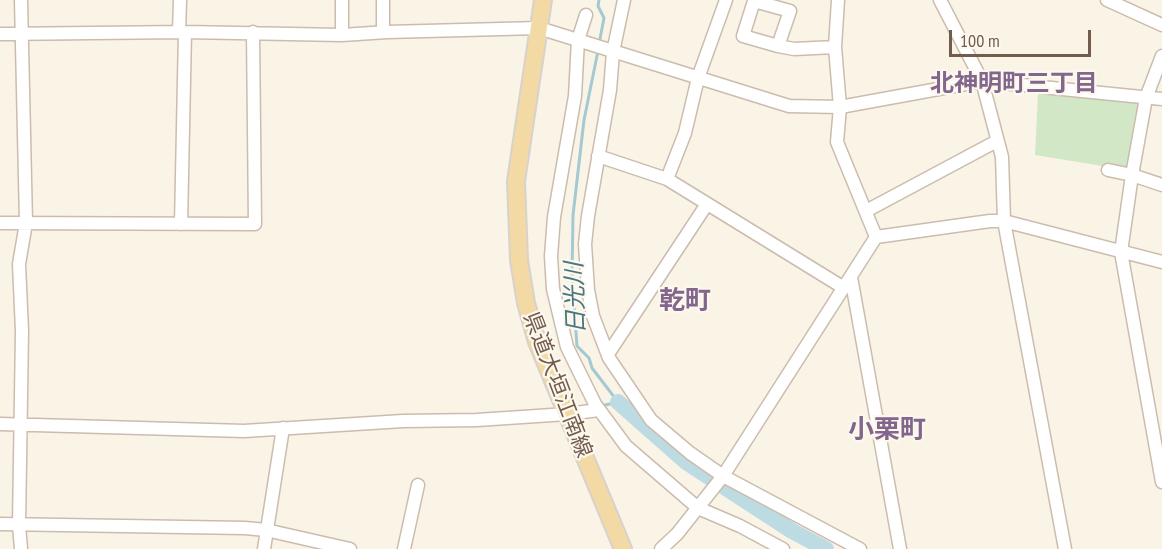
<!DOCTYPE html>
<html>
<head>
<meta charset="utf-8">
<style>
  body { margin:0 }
  #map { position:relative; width:1162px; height:549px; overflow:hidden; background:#faf4e7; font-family:"PT Sans Narrow",sans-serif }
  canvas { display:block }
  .scale { position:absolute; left:949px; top:30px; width:142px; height:27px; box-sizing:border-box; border:3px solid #725c4e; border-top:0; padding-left:8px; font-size:18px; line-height:21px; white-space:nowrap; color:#725c4e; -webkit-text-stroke:4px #fdf8ed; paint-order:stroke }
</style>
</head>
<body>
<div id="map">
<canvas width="1162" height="549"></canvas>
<div class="scale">100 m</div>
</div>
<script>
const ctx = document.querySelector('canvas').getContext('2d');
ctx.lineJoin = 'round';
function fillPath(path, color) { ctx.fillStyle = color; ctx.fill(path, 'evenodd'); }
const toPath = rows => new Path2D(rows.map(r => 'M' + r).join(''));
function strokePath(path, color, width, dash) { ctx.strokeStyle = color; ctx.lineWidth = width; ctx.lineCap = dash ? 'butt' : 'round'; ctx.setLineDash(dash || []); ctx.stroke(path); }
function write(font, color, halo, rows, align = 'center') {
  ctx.font = font + ' "PT Sans Narrow","Noto Sans JP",sans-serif'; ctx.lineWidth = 4.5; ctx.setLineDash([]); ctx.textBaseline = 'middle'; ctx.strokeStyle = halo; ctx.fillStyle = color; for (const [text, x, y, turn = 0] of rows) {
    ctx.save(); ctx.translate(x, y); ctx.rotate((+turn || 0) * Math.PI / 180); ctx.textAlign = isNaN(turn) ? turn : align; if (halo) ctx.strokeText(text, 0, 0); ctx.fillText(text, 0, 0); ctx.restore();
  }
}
const green = toPath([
  [1038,94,1141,103,1127,170,1035,155]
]);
const stream = toPath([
  [599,0,598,6,604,18,599,44],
  [598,51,584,120,573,215,572,276,577,346,589,358,592,368,618,402,601,406]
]);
const river = toPath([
  [618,402,686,462,792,531,826,549]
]);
const minor = toPath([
  [21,0,26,223,19,264,22,331,19,525,21,549],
  [624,0,613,52,610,90,588,216,585,244,588,290,593,316,609,358,651,420,690,453,723,476,860,549],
  [726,0,698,78,685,133,667,179,844,288],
  [838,0,835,47,840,107,837,142,876,237],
  [940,0,982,81,1002,157,1004,221,1065,549],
  [1107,0,1162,25],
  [586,15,578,40,575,96,554,217,551,256,553,289,567,347,595,404,626,446,698,508,740,526,783,549],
  [179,32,180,0],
  [383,32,383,0],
  [0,34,185,32,342,35,387,32,539,28,789,106,840,107,982,81,1162,99],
  [342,35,342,0],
  [778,46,743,36,754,1,790,11,778,46,794,49,835,47],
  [1162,56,1146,98,1132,175,1121,252,1162,482],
  [598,156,667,179],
  [1108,170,1132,175,1162,185],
  [866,211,997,141],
  [0,223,255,224,253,32],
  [181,224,185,32],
  [876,237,990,221,1004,221,1162,262],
  [851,277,900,549],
  [608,354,707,204],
  [0,424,244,431,403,421,477,420,567,414,599,410],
  [0,524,245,528,266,530,350,549],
  [264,549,283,428],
  [404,549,418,485],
  [661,549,677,534,723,476,876,237]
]);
const major = toPath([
  [543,0,516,181,519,260,526,303,537,342,623,549]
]);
const streetNames = [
  ["県道大垣江南線",557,385,69]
];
const neighbourhoodNames = [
  ["北神明町三丁目",1014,84]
];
const waterNames = [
  ["日光川",576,298,-92]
];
const quarterNames = [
  ["乾町",685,302],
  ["小栗町",887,431]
];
fillPath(green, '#d2e7c6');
strokePath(stream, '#a4c9d3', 3);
strokePath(river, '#bddbe2', 16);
strokePath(minor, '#cbbcae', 15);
strokePath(major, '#d8d1cd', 20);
strokePath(minor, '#fff', 12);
strokePath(major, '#f3daa5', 16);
write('22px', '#725c4e', '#fdf8ed', streetNames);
write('bold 24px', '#82668d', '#fdf8ed', neighbourhoodNames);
write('italic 24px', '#497683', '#fdf8ed', waterNames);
write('bold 26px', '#82668d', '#fdf8ed', quarterNames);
</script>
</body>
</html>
